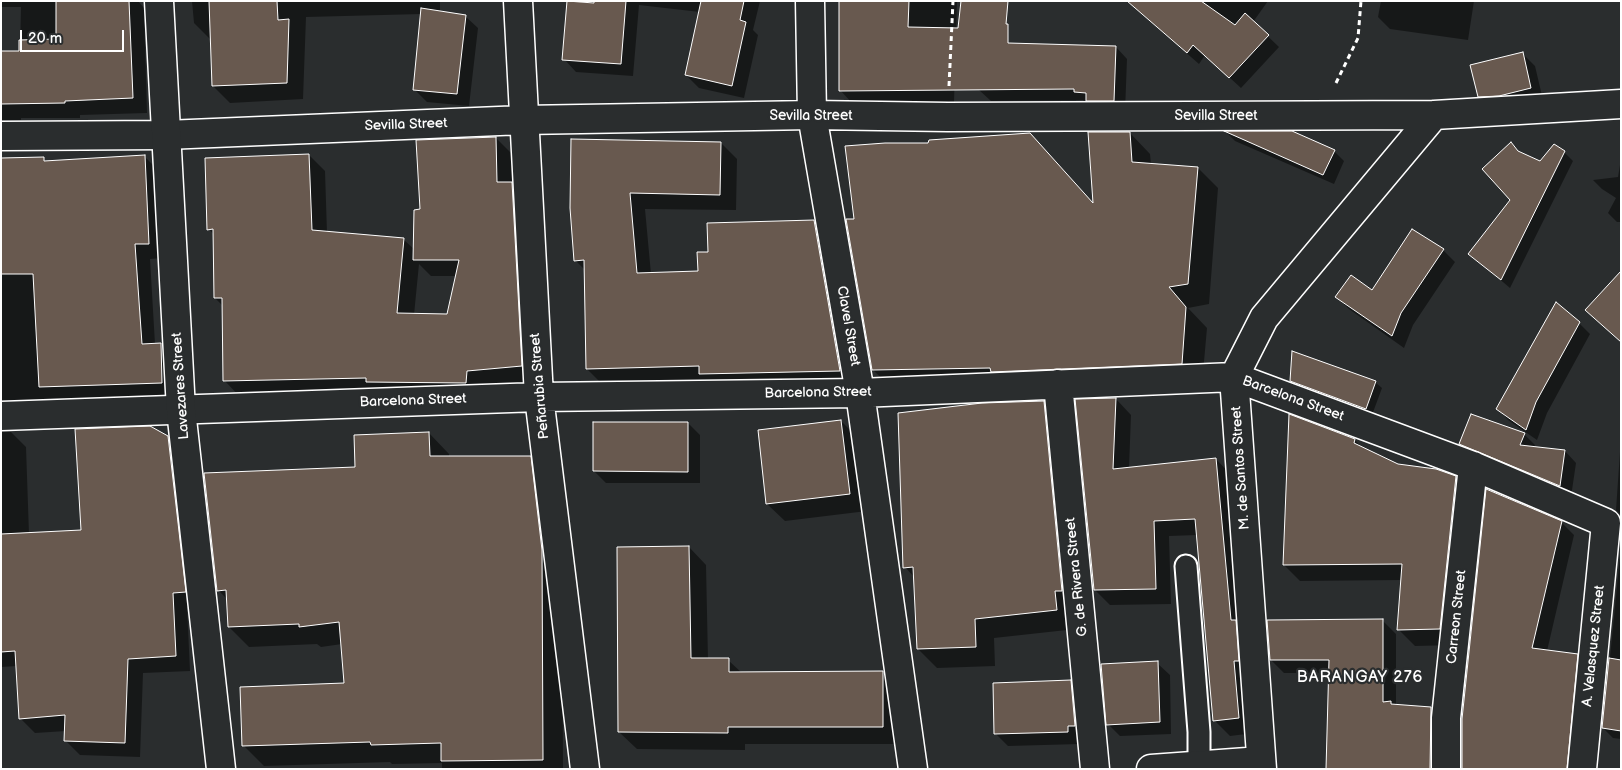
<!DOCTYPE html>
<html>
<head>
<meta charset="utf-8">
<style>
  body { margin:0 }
  #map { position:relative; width:1622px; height:770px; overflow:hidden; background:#2a2d2e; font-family:"Balsamiq Sans",sans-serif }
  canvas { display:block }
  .frame { position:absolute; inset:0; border:2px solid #fff; pointer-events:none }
  .scale { position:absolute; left:20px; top:30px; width:104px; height:22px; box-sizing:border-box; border:2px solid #fff; border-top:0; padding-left:6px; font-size:15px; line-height:18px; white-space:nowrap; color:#fff; -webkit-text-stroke:4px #2a2d2e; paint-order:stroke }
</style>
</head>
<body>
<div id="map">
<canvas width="1622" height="770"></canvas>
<div class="frame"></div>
<div class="scale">20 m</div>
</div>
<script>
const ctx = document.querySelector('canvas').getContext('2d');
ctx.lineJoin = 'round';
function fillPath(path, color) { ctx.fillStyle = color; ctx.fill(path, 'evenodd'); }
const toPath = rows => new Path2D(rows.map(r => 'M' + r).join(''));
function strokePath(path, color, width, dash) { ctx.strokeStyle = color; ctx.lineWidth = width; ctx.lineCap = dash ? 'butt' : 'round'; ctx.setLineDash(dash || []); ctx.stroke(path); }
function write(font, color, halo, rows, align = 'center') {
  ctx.font = font + ' "Balsamiq Sans",sans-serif'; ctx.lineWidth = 4.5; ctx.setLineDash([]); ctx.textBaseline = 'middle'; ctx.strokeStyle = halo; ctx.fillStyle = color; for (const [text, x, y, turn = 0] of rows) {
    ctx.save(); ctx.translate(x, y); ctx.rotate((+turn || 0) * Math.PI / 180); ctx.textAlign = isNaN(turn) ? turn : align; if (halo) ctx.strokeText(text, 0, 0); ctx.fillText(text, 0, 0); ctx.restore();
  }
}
const shadow = toPath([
  [1,1,138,1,144,8,147,113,80,115,80,118,21,118,21,120,1,120,1,52,20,52,21,7,1,7],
  [192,1,440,1,440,12,465,16,478,28,469,106,427,102,414,89,422,14,306,17,303,99,230,103,213,86,210,39,194,23],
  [568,1,760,1,753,30,758,35,744,98,699,88,686,75,700,12,639,5,633,76,576,72,564,59],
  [840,1,957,1,954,102,852,103,840,90],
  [1127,1,1199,1,1203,4,1205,1,1268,1,1253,22,1279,47,1241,88,1205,55,1199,64],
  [1381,1,1474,1,1468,40,1390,29,1378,17],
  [1116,47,1127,59,1125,112,1086,103,1083,100,991,101,979,90],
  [1523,54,1535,66,1543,100,1491,109,1479,96],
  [1292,132,1334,151,1344,161,1334,184,1235,141,1227,133],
  [1130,133,1150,154,1151,164,1198,168,1218,188,1209,304,1188,308,1207,328,1202,384,894,390,873,370,855,220,929,145,1029,134,1094,204],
  [496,138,512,154,512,184,528,200,537,382,482,387,240,397,224,380,224,307,215,298,214,235,209,229,309,155,325,171,327,233,403,239,415,250,421,211],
  [419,264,431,276,457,276,448,315,414,315],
  [721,143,737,159,736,210,645,209,651,274,699,273,710,253,814,221,830,237,855,386,603,385,587,369,585,270,576,261,571,208],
  [1519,152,1540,163,1564,152,1573,161,1510,288,1470,254,1512,200],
  [144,156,159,171,163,258,150,259,155,344,161,344,176,359,176,397,89,399,25,403,1,425,1,159,43,159,46,162],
  [1621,159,1621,222,1617,222,1608,213,1616,198,1602,189,1593,180,1618,177],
  [1443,250,1455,262,1413,325,1404,348,1349,309,1337,297,1373,291],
  [1579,323,1590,334,1547,413,1537,440,1508,420,1498,409],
  [1292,381,1375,382,1382,388,1372,415,1298,387],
  [1116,399,1131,415,1129,468,1216,459,1231,475,1254,733,1230,736,1214,720,1197,535,1169,536,1171,604,1110,605,1095,590],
  [1043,402,1063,422,1076,629,994,638,995,666,937,668,918,649,914,577,905,567],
  [841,421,859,439,867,511,785,521,767,504,759,431],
  [688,423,700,435,700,483,606,483,594,471],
  [1,432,11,432,26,447,29,534,82,531,167,437,183,452,200,607,187,607,190,671,143,673,140,757,80,755,65,740,66,731,35,733,20,718,17,666,1,667],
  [429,433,449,454,449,457,530,457,550,477,562,571,563,769,442,769,442,763,392,764,390,762,264,766,244,746,345,684,342,644,321,647,317,644,249,647,229,627,228,600,218,590,356,469],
  [1524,434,1535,445,1534,448,1565,451,1576,463,1571,497,1472,455,1461,444],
  [1355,440,1364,450,1397,465,1455,477,1472,494,1455,645,1415,646,1399,630,1402,580,1300,581,1284,565],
  [1620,452,1621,453,1621,515,1616,510],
  [1561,522,1574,535,1547,651,1577,655,1590,668,1580,769,1463,769],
  [1621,546,1621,739,1613,738,1603,728],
  [689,547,706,565,708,660,728,660,742,673,883,673,901,690,900,744,745,744,745,750,637,749,619,732],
  [1382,620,1396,634,1396,705,1431,708,1444,721,1443,769,1327,769,1330,673,1284,673,1271,660],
  [1157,663,1170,675,1171,734,1120,736,1108,724],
  [1070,681,1083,694,1080,744,1008,746,995,733]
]);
const building = toPath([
  [56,1,129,1,133,98,65,101,65,103,1,104,1,51,19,51,19,40,56,39,56,1],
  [209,1,277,1,278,20,289,19,287,83,212,86,209,1],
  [567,1,594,3,594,1,626,1,621,64,562,60,567,1],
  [701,1,744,1,740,20,746,22,732,86,685,75,701,1],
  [839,1,909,1,908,27,958,28,961,1,1008,1,1006,24,1008,24,1008,43,1116,46,1114,101,1086,101,1086,93,1074,92,1074,89,839,91,839,1],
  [1127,1,1201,1,1235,25,1245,13,1269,35,1229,78,1193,45,1187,53,1127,1],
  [421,8,466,15,457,94,413,90,421,8],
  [1523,52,1531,88,1499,96,1478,97,1470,65,1523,52],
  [1224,131,1292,131,1335,150,1323,175,1224,131],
  [1088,132,1130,132,1132,162,1198,167,1188,284,1169,287,1186,307,1182,364,991,372,990,368,872,370,846,219,854,219,845,146,885,143,928,143,929,140,1030,133,1093,203,1088,132],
  [496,137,497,182,512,182,522,366,467,371,466,383,366,382,366,378,223,381,222,298,214,298,213,229,207,230,205,158,309,154,312,230,404,238,397,313,447,314,459,260,413,260,414,210,420,209,416,140,496,137],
  [571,139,721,142,720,195,630,193,637,273,698,271,697,252,708,252,707,223,814,220,840,371,699,374,699,366,586,369,584,260,574,261,570,208,571,139],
  [1511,142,1518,151,1540,161,1554,144,1565,151,1501,280,1468,254,1510,200,1482,169,1511,142],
  [145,155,149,244,135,244,142,344,161,343,162,383,39,387,33,274,1,274,1,158,44,157,44,161,145,155],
  [1412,229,1444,249,1401,313,1392,336,1335,297,1351,275,1372,290,1412,229],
  [1621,271,1621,342,1585,310,1621,271],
  [1556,302,1580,322,1536,402,1526,430,1496,409,1556,302],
  [1292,351,1376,381,1366,409,1290,381,1292,351],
  [1116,398,1113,469,1216,458,1231,620,1236,620,1239,661,1234,661,1239,718,1213,721,1195,519,1154,521,1156,589,1094,590,1075,399,1116,398],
  [1044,401,1062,591,1055,591,1057,610,975,619,976,647,917,649,913,567,903,568,898,413,982,403,1044,401],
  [1289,414,1355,439,1354,443,1398,464,1436,469,1456,476,1440,629,1397,630,1402,564,1283,565,1289,414],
  [1471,414,1525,433,1520,445,1565,450,1560,486,1459,444,1471,414],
  [841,420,850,494,766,504,758,430,841,420],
  [593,422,688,422,688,472,593,471,593,422],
  [150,426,168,436,186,592,173,593,176,656,128,659,125,743,64,741,65,715,19,719,15,651,1,652,1,534,81,530,75,429,150,426],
  [429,432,430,456,531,456,542,550,543,760,441,761,441,743,371,745,370,742,242,746,240,687,344,683,339,622,299,627,299,624,228,627,226,590,217,591,204,473,355,467,354,435,429,432],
  [1486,489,1562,521,1532,648,1578,654,1567,769,1462,769,1462,719,1486,489],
  [689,546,691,658,729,658,729,672,883,671,883,727,728,727,728,733,618,732,617,547,689,546],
  [1383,619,1383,702,1391,701,1391,704,1431,707,1430,769,1326,769,1329,660,1270,660,1267,620,1383,619],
  [1609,658,1621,660,1621,731,1602,728,1609,658],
  [1158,661,1160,722,1106,725,1101,664,1158,661],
  [1071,680,1075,726,1068,726,1068,732,994,734,993,683,1071,680]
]);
const path = toPath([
  [1336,83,1358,38,1361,1],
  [949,86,953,1]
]);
const lane = toPath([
  [1186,566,1199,732,1199,765]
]);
const street = toPath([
  [518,1,539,397,585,769],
  [810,1,812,115,860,393,913,769],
  [1,136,166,135,523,120,812,115,948,117,1434,115,1621,104],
  [1058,384,1095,769],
  [1,416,539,397,860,393,1234,377,1473,466,1606,523,1582,769],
  [1151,769,1261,761],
  [1262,769,1234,377,1264,318,1434,115],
  [1446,769,1446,718,1473,466]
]);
const secondary = toPath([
  [159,1,181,410,221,769]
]);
const streetNames = [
  ["Sevilla Street",811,116],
  ["Sevilla Street",1216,116],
  ["Sevilla Street",406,125,-2],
  ["Clavel Street",848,326,80],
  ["Lavezares Street",181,386,-94],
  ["Peñarubia Street",540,386,-95],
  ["Barcelona Street",818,393,-1],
  ["Barcelona Street",1293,399,20],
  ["Barcelona Street",413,401,-2],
  ["M. de Santos Street",1241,468,-94],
  ["G. de Rivera Street",1077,577,-96],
  ["Carreon Street",1457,617,-84],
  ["A. Velasquez Street",1594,646,-84]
];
const quarterNames = [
  ["BARANGAY 276",1360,678]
];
fillPath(shadow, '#0007');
fillPath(building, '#68594f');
strokePath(building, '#fff', 1);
strokePath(lane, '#fff', 25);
strokePath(street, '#fff', 31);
strokePath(secondary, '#fff', 31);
strokePath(path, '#fff', 3, [5, 4]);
strokePath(lane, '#2a2d2e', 21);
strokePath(street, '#2a2d2e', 28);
strokePath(secondary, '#2a2d2e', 28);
write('14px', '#fff', '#2a2d2e', streetNames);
ctx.letterSpacing = '1px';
write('16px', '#fff', '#2a2d2e', quarterNames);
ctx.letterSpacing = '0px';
</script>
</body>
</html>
